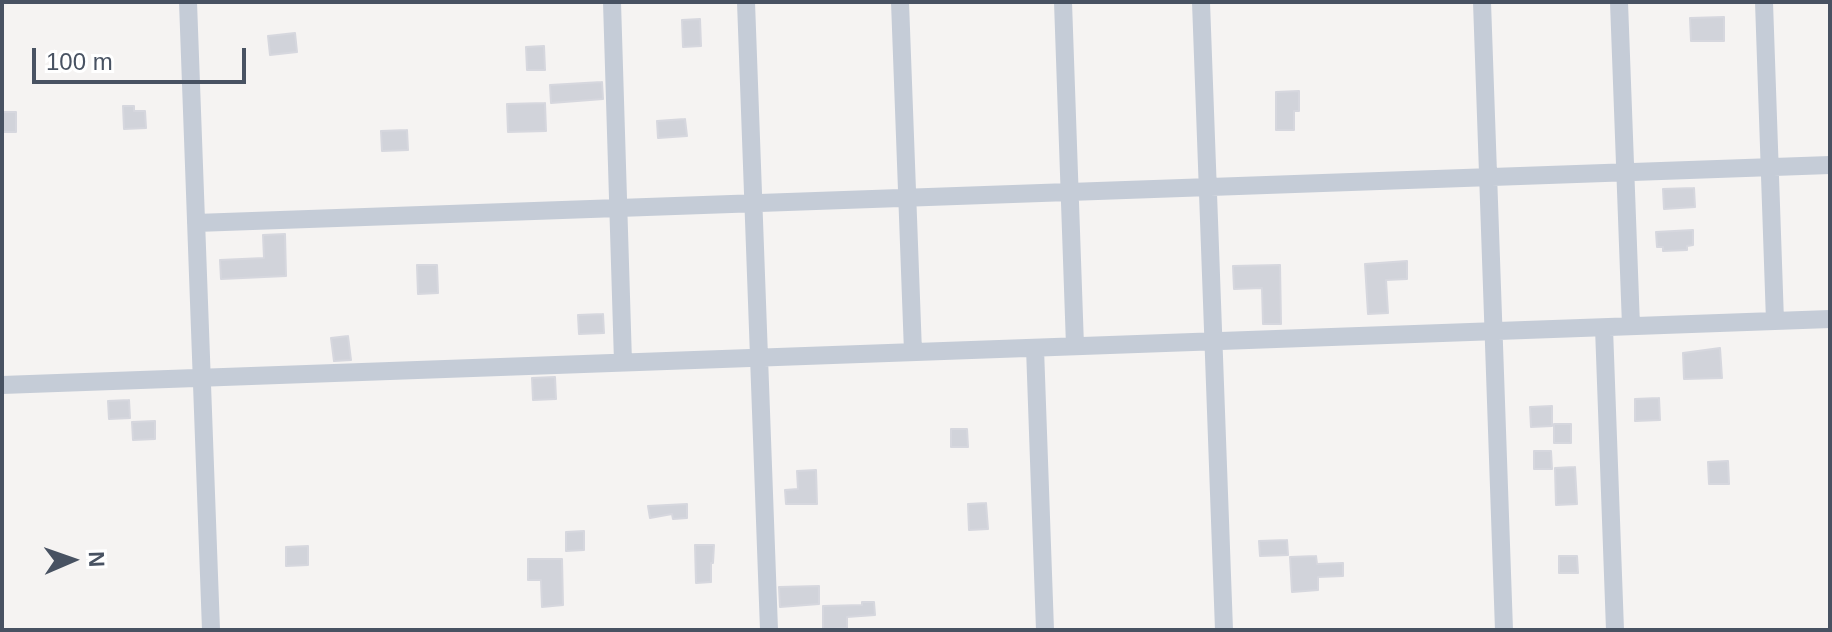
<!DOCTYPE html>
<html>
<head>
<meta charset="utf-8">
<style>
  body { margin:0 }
  #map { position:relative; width:1832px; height:632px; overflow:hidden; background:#f5f3f2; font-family:Helvetica,sans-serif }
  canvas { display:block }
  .frame { position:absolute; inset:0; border:4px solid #485262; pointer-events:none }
  .north { position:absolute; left:32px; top:520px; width:80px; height:80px; -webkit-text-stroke:6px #fff; paint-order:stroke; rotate:88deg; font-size:22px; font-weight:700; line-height:32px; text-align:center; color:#485262 }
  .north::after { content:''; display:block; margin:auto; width:28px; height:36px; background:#485262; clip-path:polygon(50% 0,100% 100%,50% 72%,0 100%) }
  .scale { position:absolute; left:32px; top:48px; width:214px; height:36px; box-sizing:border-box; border:4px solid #485262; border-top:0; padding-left:10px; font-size:24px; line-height:28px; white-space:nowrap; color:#485262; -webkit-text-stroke:6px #fff; paint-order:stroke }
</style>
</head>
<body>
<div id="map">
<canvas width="1832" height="632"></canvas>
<div class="frame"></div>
<div class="north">N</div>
<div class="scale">100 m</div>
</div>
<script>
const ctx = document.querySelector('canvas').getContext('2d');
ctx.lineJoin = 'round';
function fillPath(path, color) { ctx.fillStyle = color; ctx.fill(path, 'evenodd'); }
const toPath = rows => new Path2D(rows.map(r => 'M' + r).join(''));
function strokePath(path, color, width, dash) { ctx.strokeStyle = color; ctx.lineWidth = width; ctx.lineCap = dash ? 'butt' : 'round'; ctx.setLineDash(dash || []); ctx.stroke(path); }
const building = toPath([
  [1724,17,1724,41,1691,41,1690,18,1724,17],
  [700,19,701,46,683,47,682,20,700,19],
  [295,33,297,52,270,55,268,36,295,33],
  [544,46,545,70,527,70,526,47,544,46],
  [602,82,603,99,551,103,550,85,602,82],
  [1299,91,1299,111,1294,111,1294,130,1276,130,1276,92,1299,91],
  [545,103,546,131,508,132,507,104,545,103],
  [123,106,134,106,134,111,145,111,146,128,124,129,123,106],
  [2,112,16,112,16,132,2,132,2,112],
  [685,119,687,136,658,138,657,121,685,119],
  [407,130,408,150,382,151,381,131,407,130],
  [1694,188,1695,207,1664,209,1663,189,1694,188],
  [1693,230,1693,245,1687,246,1687,250,1663,251,1663,247,1657,247,1656,232,1693,230],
  [285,234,286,276,221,279,220,260,264,258,263,235,285,234],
  [1407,261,1407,279,1386,280,1388,313,1368,314,1365,264,1407,261],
  [417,265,437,265,438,293,418,294,417,265],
  [1280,265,1281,324,1263,324,1262,288,1234,289,1233,266,1280,265],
  [603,314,604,333,579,334,578,315,603,314],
  [348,336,351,360,334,361,331,338,348,336],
  [1720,348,1722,378,1684,379,1683,353,1720,348],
  [555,377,556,399,533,400,532,378,555,377],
  [1659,398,1660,420,1635,421,1635,399,1659,398],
  [129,400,130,418,109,419,108,401,129,400],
  [1552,406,1552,426,1531,427,1530,407,1552,406],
  [155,421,155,439,133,440,132,422,155,421],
  [1554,424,1571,424,1571,443,1554,443,1554,424],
  [951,429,967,429,968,447,951,447,951,429],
  [1534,451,1551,451,1552,469,1534,469,1534,451],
  [1728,461,1729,484,1709,484,1708,462,1728,461],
  [1575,467,1577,504,1556,505,1555,468,1575,467],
  [816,470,817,504,786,504,785,490,798,489,797,471,816,470],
  [986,503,988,529,969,530,968,504,986,503],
  [687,504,687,518,673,519,672,514,650,518,648,506,687,504],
  [584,531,584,550,566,551,566,532,584,531],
  [1287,540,1288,555,1260,556,1259,541,1287,540],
  [695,545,714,545,713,563,711,563,711,582,696,583,695,545],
  [308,546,308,565,286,566,286,547,308,546],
  [1316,556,1317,564,1343,563,1343,576,1318,577,1318,590,1292,592,1290,557,1316,556],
  [1559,556,1577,556,1578,573,1559,573,1559,556],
  [528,559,562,559,563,605,542,607,541,580,528,580,528,559],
  [819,586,819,604,780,607,779,587,819,586],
  [862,602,874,602,875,615,847,617,847,628,823,629,823,606,862,605,862,602]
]);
const minor = toPath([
  [188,2,211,630],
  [612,2,623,362],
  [746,2,769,630],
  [900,2,913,352],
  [1063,2,1075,346],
  [1201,2,1224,630],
  [1482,2,1504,630],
  [1619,2,1631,326],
  [1764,2,1775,321],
  [196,223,1830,165],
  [1604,328,1615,630],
  [1035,348,1045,630],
  [2,385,1830,319]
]);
fillPath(building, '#d1d3da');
strokePath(building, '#d6d7de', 2);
strokePath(minor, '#c5ccd7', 18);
</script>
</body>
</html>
